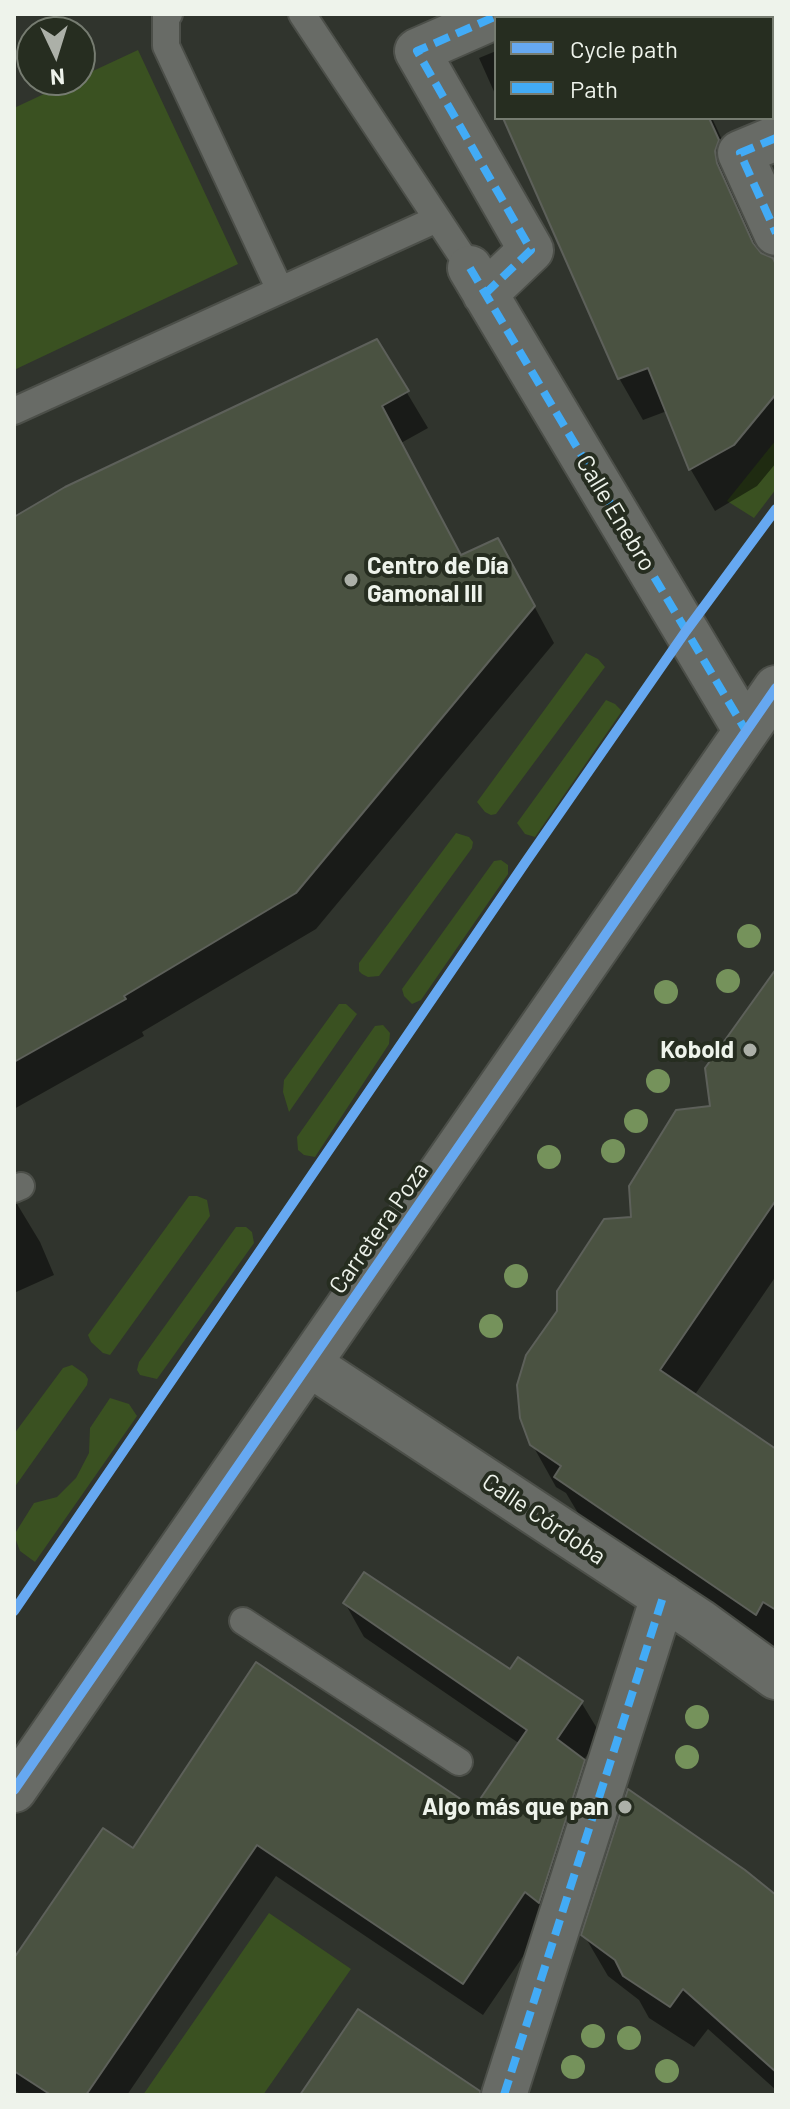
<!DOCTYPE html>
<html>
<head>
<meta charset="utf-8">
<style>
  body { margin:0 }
  #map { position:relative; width:790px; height:2109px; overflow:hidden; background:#30342d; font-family:Barlow,sans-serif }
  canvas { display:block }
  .frame { position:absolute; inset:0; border:16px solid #eef3eb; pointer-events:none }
  .legend { position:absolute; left:494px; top:16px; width:280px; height:104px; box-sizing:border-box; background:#262d20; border:2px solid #767c71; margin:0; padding:10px 14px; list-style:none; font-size:24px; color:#eef3eb }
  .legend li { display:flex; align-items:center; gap:16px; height:40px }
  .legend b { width:40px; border:2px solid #767c71 }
  .north { position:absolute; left:16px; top:16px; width:80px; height:80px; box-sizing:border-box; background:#262d20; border:2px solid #767c71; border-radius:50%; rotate:176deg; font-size:22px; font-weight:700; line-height:32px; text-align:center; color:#eef3eb }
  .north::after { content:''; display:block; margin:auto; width:28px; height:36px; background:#acb0a8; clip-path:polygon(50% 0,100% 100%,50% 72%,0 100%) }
</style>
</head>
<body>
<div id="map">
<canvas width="790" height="2109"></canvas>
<div class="frame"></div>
<ul class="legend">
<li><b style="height:10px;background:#66a8f1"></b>Cycle path</li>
<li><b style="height:10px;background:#42abf6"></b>Path</li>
</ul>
<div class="north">N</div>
</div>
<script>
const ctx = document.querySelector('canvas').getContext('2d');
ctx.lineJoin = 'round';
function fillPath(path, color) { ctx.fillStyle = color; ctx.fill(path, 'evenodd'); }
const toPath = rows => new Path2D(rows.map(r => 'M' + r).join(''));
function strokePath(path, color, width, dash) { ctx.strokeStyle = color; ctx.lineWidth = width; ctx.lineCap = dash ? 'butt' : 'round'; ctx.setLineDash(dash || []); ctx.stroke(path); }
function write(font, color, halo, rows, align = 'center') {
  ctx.font = font + ' Barlow,sans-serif'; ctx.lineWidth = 8; ctx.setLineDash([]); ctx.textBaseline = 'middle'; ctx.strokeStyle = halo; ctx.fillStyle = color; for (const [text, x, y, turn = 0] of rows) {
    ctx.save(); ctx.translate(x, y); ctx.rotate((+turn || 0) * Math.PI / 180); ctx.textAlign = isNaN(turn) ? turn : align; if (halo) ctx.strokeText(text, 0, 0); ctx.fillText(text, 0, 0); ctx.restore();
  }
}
const green = toPath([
  [138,50,238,264,14,370,14,108,74,80,80,80,80,77],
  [776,440,776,489,754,518,727,501],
  [586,653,598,659,605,667,496,814,491,815,485,812,477,802],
  [606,700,615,704,622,711,535,837,525,834,517,823],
  [456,833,469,837,473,842,472,848,379,976,368,977,362,974,359,971,359,963],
  [501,860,508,865,508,874,421,1000,412,1004,404,996,402,989,494,861],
  [339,1004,346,1004,357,1014,289,1112,283,1092,284,1080],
  [383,1025,390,1033,389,1044,315,1157,304,1155,298,1150,297,1137,375,1026],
  [189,1196,197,1196,207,1200,210,1216,110,1355,103,1353,91,1342,88,1335],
  [236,1227,246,1227,252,1232,254,1243,157,1379,140,1375,137,1370,139,1362],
  [72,1365,85,1374,88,1379,87,1385,14,1488,14,1434,63,1368],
  [110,1398,129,1404,137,1416,35,1562,20,1551,14,1535,34,1503,57,1497,76,1478,89,1453,90,1428],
  [269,1913,351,1969,263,2095,143,2095]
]);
const shadow = toPath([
  [589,14,663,14,665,18,578,18],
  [496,51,496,96,479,58],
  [505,118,712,118,742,183,738,194,740,207,762,255,776,267,776,463,757,486,715,511,691,470,667,411,643,420,619,378],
  [376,341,428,428,401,443,462,557,518,576,554,643,316,929,142,1032,144,1036,14,1109,14,520],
  [776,989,776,1276,694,1396,776,1452,776,1653,581,1518,566,1493,556,1487,532,1444,634,1219,712,1108],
  [14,1199,40,1242,54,1275,14,1293],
  [345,1603,581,1702,601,1735,583,1761,603,1795,545,1924,483,2015,276,1876,127,2095,22,2095,14,2090,14,1962,133,1851,475,1811,520,1744,364,1637],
  [776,1898,776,2090,708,2029,694,2047,649,2018,639,2000,608,1976,584,1935]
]);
const building = toPath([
  [503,118,709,118,719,140,715,151,717,163,753,243,761,253,773,258,776,265,776,394,734,445,689,470,648,368,618,379,503,118],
  [377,339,409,391,382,406,461,555,498,538,535,606,296,893,124,996,126,999,14,1062,14,517,65,487,377,339],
  [776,969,776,1200,660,1370,776,1449,776,1610,763,1602,756,1615,554,1477,561,1466,530,1445,520,1418,517,1385,526,1355,557,1311,557,1291,604,1219,631,1217,629,1186,676,1110,710,1106,705,1068,776,969],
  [364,1572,510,1669,518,1657,583,1701,557,1739,585,1760,539,1903,525,1892,463,1984,257,1845,86,2095,51,2095,14,2071,14,1958,103,1828,133,1848,256,1662,474,1808,527,1730,343,1603,364,1572],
  [628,1789,745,1870,776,1895,776,2072,683,1989,670,2007,623,1976,615,1960,581,1935,628,1789],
  [358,2009,480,2091,480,2095,300,2095,358,2009]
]);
const lane = toPath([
  [169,14,166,16,166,46,280,290],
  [302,14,470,268],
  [14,411,437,219],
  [14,1189,21,1186],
  [243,1621,459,1762]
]);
const street = toPath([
  [730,14,732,18],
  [776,138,740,153,776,233],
  [470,268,746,731],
  [485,294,531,250,417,51,501,14],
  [309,1364,699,1621,776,1677],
  [14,1790,776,688],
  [504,2095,663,1597]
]);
const quiet = toPath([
  [730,14,732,18],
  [772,105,776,114],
  [776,138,740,153,776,233],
  [470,268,746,731],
  [485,294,531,250,417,51,501,14],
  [504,2095,663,1597]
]);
const cycleway = toPath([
  [14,1611,527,860,686,631,776,509],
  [14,1790,776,688]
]);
const trees = [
  [749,936],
  [728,981],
  [666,992],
  [658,1081],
  [636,1121],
  [613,1151],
  [549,1157],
  [516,1276],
  [491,1326],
  [697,1717],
  [687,1757],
  [593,2036],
  [629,2038],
  [573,2067],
  [667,2071]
];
const markers = [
  [351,580,8,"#acb0a8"],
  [750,1050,8,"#acb0a8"],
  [625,1807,8,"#acb0a8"]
];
const streetNames = [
  ["Calle Enebro",616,513,59],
  ["Carretera Poza",379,1228,-55],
  ["Calle Córdoba",544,1519,34]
];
const poiNames = [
  ["Centro de Día",367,566,"left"],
  ["Gamonal III",367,594,"left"],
  ["Kobold",734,1050],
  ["Algo más que pan",609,1807]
];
fillPath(green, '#3a5121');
fillPath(shadow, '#0007');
fillPath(building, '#4a5241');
strokePath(building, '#5d605a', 2);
strokePath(lane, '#4c4f49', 30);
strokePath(street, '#4c4f49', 48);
strokePath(lane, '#686b66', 26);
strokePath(street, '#686b66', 44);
strokePath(quiet, '#42abf6', 8, [16, 8]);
strokePath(cycleway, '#66a8f1', 10);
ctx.fillStyle = '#75925b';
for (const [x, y] of trees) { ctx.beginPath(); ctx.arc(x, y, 12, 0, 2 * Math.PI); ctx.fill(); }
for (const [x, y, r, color] of markers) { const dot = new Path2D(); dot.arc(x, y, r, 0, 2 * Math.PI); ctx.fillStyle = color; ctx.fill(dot); strokePath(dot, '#262d20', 3); }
write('24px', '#eef3eb', '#262d20', streetNames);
write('bold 24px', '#eef3eb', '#262d20', poiNames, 'right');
</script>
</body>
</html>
